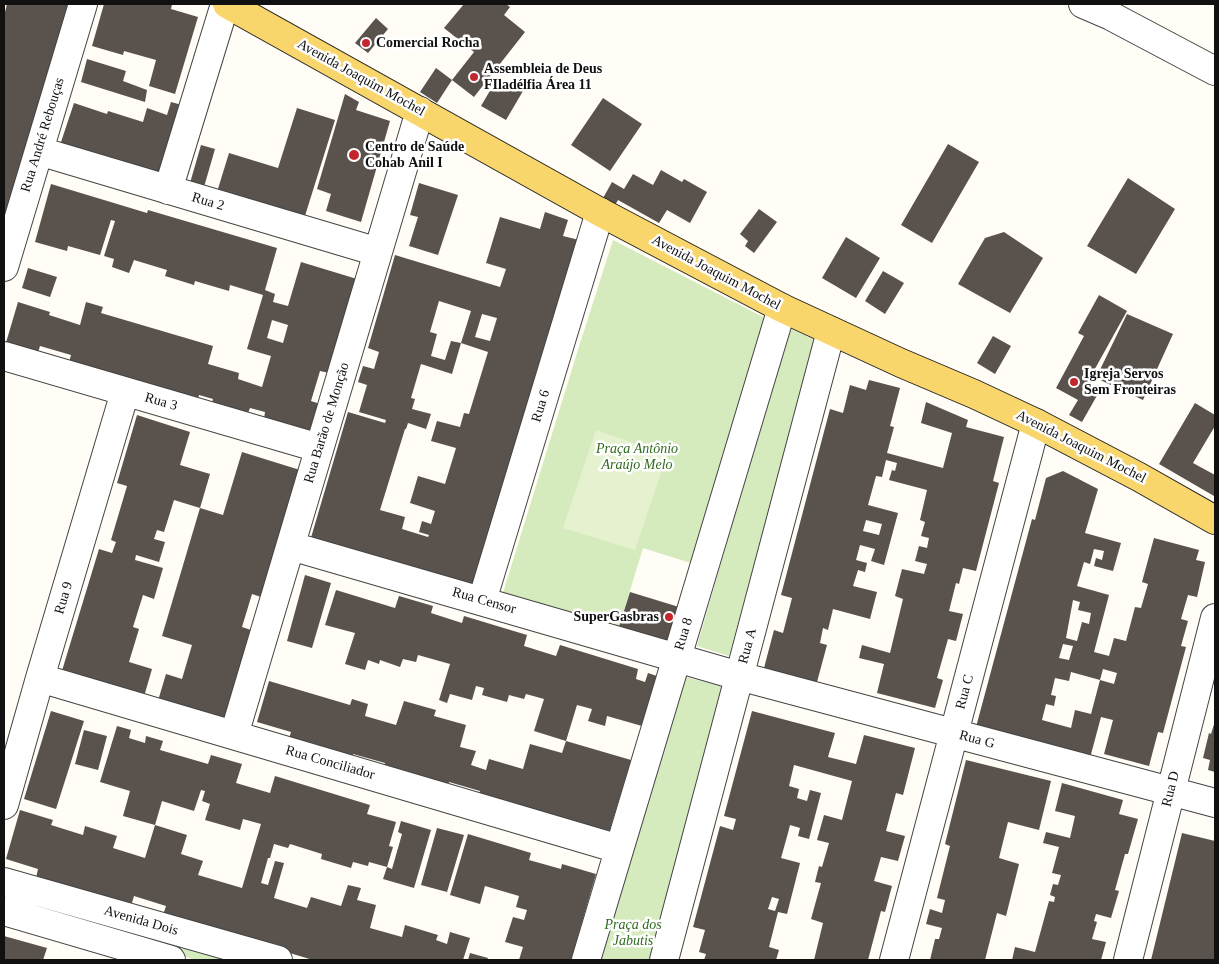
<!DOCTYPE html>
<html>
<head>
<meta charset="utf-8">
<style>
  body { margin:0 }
  #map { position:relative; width:1219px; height:964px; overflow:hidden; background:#fffdf5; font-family:"Times New Roman",serif }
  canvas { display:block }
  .frame { position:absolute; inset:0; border:5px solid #111; pointer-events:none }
</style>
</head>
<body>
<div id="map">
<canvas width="1219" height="964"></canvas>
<div class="frame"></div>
</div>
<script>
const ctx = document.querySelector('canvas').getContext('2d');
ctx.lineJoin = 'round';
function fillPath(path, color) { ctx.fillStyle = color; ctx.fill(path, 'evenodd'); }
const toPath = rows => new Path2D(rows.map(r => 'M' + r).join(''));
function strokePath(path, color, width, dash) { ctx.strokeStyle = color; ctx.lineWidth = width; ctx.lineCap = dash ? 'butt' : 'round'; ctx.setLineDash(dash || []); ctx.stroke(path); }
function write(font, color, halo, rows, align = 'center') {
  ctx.font = font + ' "Times New Roman",serif'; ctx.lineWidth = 5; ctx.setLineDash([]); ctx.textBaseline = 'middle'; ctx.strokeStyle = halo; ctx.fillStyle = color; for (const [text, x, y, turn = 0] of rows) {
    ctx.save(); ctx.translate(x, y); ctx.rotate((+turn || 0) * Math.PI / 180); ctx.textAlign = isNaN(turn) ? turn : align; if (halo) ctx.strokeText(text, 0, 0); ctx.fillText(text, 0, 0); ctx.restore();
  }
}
const green = toPath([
  [613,240,771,321,697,565,643,548,618,630,502,596,577,353],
  [789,328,815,340,729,656,697,646],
  [685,677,724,687,653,960,598,960],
  [28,894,250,960,196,960,24,907]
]);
const pitch = toPath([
  [596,430,667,455,635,550,563,528]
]);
const building = toPath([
  [7,4,70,4,4,222,4,71,5,67,4,67,4,16],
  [104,4,172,4,171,9,198,17,175,94,149,86,156,60,124,51,123,55,92,46],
  [464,4,506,4,510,7,504,15,525,32,474,97,452,80,474,52,444,28],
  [376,18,388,29,368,53,355,43],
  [87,59,126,71,123,81,147,90,145,102,81,82],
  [436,68,452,80,437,103,420,92],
  [498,77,523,91,506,120,481,106],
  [345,94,359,102,356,110,390,121,361,222,326,211,331,194,317,189],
  [603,98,642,124,610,171,571,145],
  [171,102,182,105,158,181,59,148,74,103,107,114,108,111,143,122,147,108,167,115],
  [297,108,335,120,304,219,217,192,229,153,278,168],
  [948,144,979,162,932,243,901,225],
  [201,145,215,149,204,187,190,183],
  [661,170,682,182,684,179,707,192,690,223,667,210,659,223,618,200,614,207,602,200,612,182,624,189,633,174,653,185],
  [1128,178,1175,209,1136,274,1087,246],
  [419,183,458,195,438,255,409,246,418,217,410,215],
  [51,184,147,213,148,210,277,248,265,290,275,294,273,302,288,306,301,262,357,279,329,373,320,371,311,401,320,404,310,437,264,419,265,412,250,408,246,418,211,407,213,399,199,395,196,405,68,366,71,355,40,346,37,356,5,346,18,302,50,312,49,315,80,325,86,302,103,307,101,313,213,346,208,364,239,373,238,379,262,387,271,356,247,349,263,295,230,285,229,291,195,281,194,285,165,276,167,270,134,260,129,273,112,267,114,259,104,256,115,221,111,220,100,255,68,246,67,251,35,242],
  [272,320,288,325,283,343,267,338],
  [759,209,777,222,754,253,745,246,748,241,740,234],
  [545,212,568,220,563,236,579,240,476,590,310,541,348,412,385,423,386,420,359,412,367,385,358,382,363,366,374,369,379,352,368,348,395,255,500,287,506,269,486,263,500,217,540,229],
  [439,301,471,311,461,343,488,352,469,414,464,413,460,427,437,421,431,441,456,448,445,484,418,476,410,503,435,511,431,524,422,521,419,532,429,535,428,537,402,529,405,517,380,510,405,429,406,429,408,423,426,429,431,414,412,409,415,399,411,398,421,364,452,374,461,343,451,341,445,360,431,356,437,334,430,332],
  [482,314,497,318,490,341,475,337],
  [1004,232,1043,258,1010,313,958,284,985,238],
  [846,237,880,258,856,298,822,278],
  [28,268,57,277,50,297,22,288],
  [883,271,904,283,885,314,865,301],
  [1099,295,1127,311,1086,385,1099,392,1082,422,1069,415,1078,400,1056,388,1084,336,1078,333],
  [1127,314,1173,334,1143,400,1096,378],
  [993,336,1011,346,995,374,977,363],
  [869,380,900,388,890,426,894,427,887,453,943,468,952,433,921,423,926,402,968,420,966,427,1004,437,993,481,999,483,976,571,963,568,959,584,956,583,949,611,963,614,956,641,948,639,937,678,943,680,935,708,877,693,884,664,859,658,862,645,890,653,903,599,895,596,902,569,924,574,927,564,915,561,919,546,927,548,929,538,921,536,925,522,920,520,927,490,889,480,892,470,895,471,897,463,886,460,882,477,876,476,868,505,898,513,884,565,871,561,875,549,860,545,856,560,867,563,865,572,858,570,853,586,877,592,870,619,833,609,828,630,823,628,820,643,827,645,817,682,764,668,774,630,783,633,792,598,781,595,830,409,843,413,850,385,866,390],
  [866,520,882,524,879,535,863,531],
  [1195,403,1215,415,1215,426,1193,463,1215,475,1214,496,1159,464],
  [137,415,190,432,180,465,210,474,200,508,174,500,164,532,157,530,154,539,165,542,159,562,136,555,135,560,163,568,154,599,143,595,133,627,139,629,129,662,152,669,143,700,61,674,99,549,112,553,116,542,111,540,127,486,117,483],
  [242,452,300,470,261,597,252,594,242,627,254,631,226,725,157,704,166,674,182,679,192,645,162,636,200,508,223,515],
  [1063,471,1098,489,1085,533,1121,543,1113,571,1094,566,1096,558,1102,560,1104,551,1094,549,1090,564,1084,562,1077,586,1109,595,1094,652,1109,656,1114,638,1126,641,1135,607,1141,608,1148,584,1142,582,1154,538,1199,550,1196,560,1205,562,1197,597,1188,595,1181,619,1188,621,1181,646,1186,647,1163,733,1158,732,1149,766,1104,754,1113,720,1101,717,1090,758,976,727,1032,519,1035,520,1046,478],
  [1073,600,1080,602,1078,610,1091,613,1089,624,1082,622,1077,641,1066,638],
  [1063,644,1073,646,1069,660,1059,658],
  [1103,669,1117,673,1114,684,1100,680,1091,714,1075,710,1071,728,1042,720,1046,704,1054,706,1056,696,1051,695,1055,678,1069,681,1071,672,1100,680],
  [305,575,331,583,312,648,287,641],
  [336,590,395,608,399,596,433,606,431,613,462,623,464,616,527,635,524,646,556,656,560,645,638,669,636,679,645,682,648,673,657,676,642,726,607,716,605,726,588,721,592,709,577,705,566,741,534,731,544,699,526,694,524,699,509,695,507,702,482,695,484,688,476,686,472,700,450,694,447,703,439,700,450,664,418,655,416,662,403,659,400,667,380,660,379,664,368,660,365,670,345,664,355,633,325,625],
  [630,592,679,607,667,645,618,630],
  [269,681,350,705,352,699,368,704,365,716,396,725,404,701,436,710,434,716,466,725,460,747,476,751,471,765,486,770,489,759,523,769,530,744,562,753,566,741,631,760,607,839,477,800,480,791,449,782,447,790,383,771,385,763,353,754,352,761,288,742,291,732,257,722],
  [51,711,84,721,56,809,24,799],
  [752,711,835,733,828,757,856,764,864,735,915,748,903,795,896,793,886,831,905,836,898,861,881,857,874,881,892,886,885,912,881,911,868,960,814,960,823,923,811,919,821,883,815,882,819,866,822,867,829,843,817,840,824,815,842,820,852,781,794,765,789,786,799,789,797,798,807,801,810,790,821,793,809,839,798,836,800,828,790,825,788,833,781,858,800,863,787,914,778,912,769,947,779,950,776,960,704,960,706,954,699,952,705,930,693,927,720,826,733,830,736,819,724,816],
  [772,897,779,899,775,911,768,909],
  [1215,721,1215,772,1208,770,1210,760,1203,758,1209,733,1211,734],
  [117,726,131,730,129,738,145,743,146,736,163,741,160,750,208,764,211,755,242,764,236,783,270,793,275,776,370,805,367,814,396,822,389,846,393,847,387,867,369,862,368,866,353,862,351,868,321,859,322,854,290,844,288,848,274,844,270,858,268,858,261,883,268,885,275,861,284,863,274,898,307,908,311,897,341,906,348,885,361,888,357,900,376,905,370,928,402,937,405,925,438,935,436,940,447,944,450,932,470,938,463,960,313,960,163,915,166,906,134,896,131,906,36,878,38,869,6,859,20,810,53,820,51,825,83,835,85,826,117,836,113,848,145,858,155,825,123,816,130,791,100,782],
  [201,790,205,791,202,801,210,804,205,820,240,830,243,819,261,824,242,888,198,875,203,861,181,854,187,835,155,825,162,801,194,811],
  [84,730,107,736,98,770,75,764],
  [966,760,1051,781,1039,830,1008,822,999,858,1019,864,1006,916,997,913,985,960,930,960,935,939,939,939,942,928,926,924,930,909,942,913,945,900,937,898,950,846,945,844],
  [1062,783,1123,800,1119,814,1138,819,1128,854,1125,854,1115,890,1119,891,1111,918,1096,914,1094,921,1097,922,1092,939,1106,942,1101,960,1012,960,1015,947,1035,952,1049,901,1054,902,1055,897,1050,895,1053,884,1058,885,1061,875,1052,873,1059,847,1043,843,1046,832,1070,838,1075,816,1055,811],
  [401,821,431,830,414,888,383,879,387,867,392,869,402,834,398,832],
  [437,828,464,835,447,892,421,885],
  [1182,833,1215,841,1215,960,1151,960],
  [468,834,531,853,529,860,561,869,562,864,596,874,571,960,519,960,523,947,505,942,513,917,524,920,527,910,516,907,519,896,485,886,480,904,450,895],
  [4,936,47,948,43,960,4,960],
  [470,953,488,958,487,960,468,960]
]);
const minor = toPath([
  [1083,4,1111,16,1215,71],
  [39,151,378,252],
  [168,190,225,4],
  [4,267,83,4],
  [4,356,319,448],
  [291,546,739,676,1215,803],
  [482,601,600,212],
  [40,678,619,849],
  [234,735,420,111],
  [4,805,40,678,125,392],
  [4,882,278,960],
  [4,911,171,960],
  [586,960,782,308],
  [664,960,831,331],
  [894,960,1036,423],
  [1128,960,1215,618]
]);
const major = toPath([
  [227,4,600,212,782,308,901,363,974,394,1036,423,1139,477,1215,520]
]);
const markers = [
  [366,43,5,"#c4262e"],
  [474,77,5,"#c4262e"],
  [354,155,6,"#c4262e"],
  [1074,382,5,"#c4262e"],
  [669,617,5,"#c4262e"]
];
const poiNames = [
  ["Comercial Rocha",376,43],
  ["Assembleia de Deus",484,69],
  ["FIladélfia Área 11",484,85],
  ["Centro de Saúde",365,147],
  ["Cohab Anil I",365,163],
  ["Igreja Servos",1084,374],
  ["Sem Fronteiras",1084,390],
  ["SuperGasbras",659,617,"right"]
];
const streetNames = [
  ["Avenida Joaquim Mochel",361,78,29],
  ["Rua André Rebouças",43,135,-73],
  ["Rua 2",208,202,17],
  ["Avenida Joaquim Mochel",716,273,28],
  ["Rua 3",161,402,16],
  ["Rua 6",541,406,-73],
  ["Rua Barão de Monção",327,423,-73],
  ["Avenida Joaquim Mochel",1081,447,27],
  ["Rua 9",64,598,-73],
  ["Rua Censor",484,601,16],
  ["Rua 8",684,634,-73],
  ["Rua A",748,646,-75],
  ["Rua C",965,692,-75],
  ["Rua G",977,740,15],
  ["Rua Conciliador",330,763,16],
  ["Rua D",1171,789,-76],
  ["Avenida Dois",141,921,16]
];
const parkNames = [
  ["Praça Antônio",637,449],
  ["Araújo Melo",637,465],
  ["Praça dos",633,925],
  ["Jabutis",633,941]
];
fillPath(green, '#d5ebbd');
fillPath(pitch, '#e6f2cf');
fillPath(building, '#5a524d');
strokePath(minor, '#444', 30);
strokePath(major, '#222', 30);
strokePath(minor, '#fff', 28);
strokePath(major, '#f9d66b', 28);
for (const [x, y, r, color] of markers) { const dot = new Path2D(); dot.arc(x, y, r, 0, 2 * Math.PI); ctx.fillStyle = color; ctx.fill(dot); strokePath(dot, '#fff', 2); }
write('bold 14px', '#111', '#fff', poiNames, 'left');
write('14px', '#111', '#fff', streetNames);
write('italic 14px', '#2f6b1f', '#fff', parkNames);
</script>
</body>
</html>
